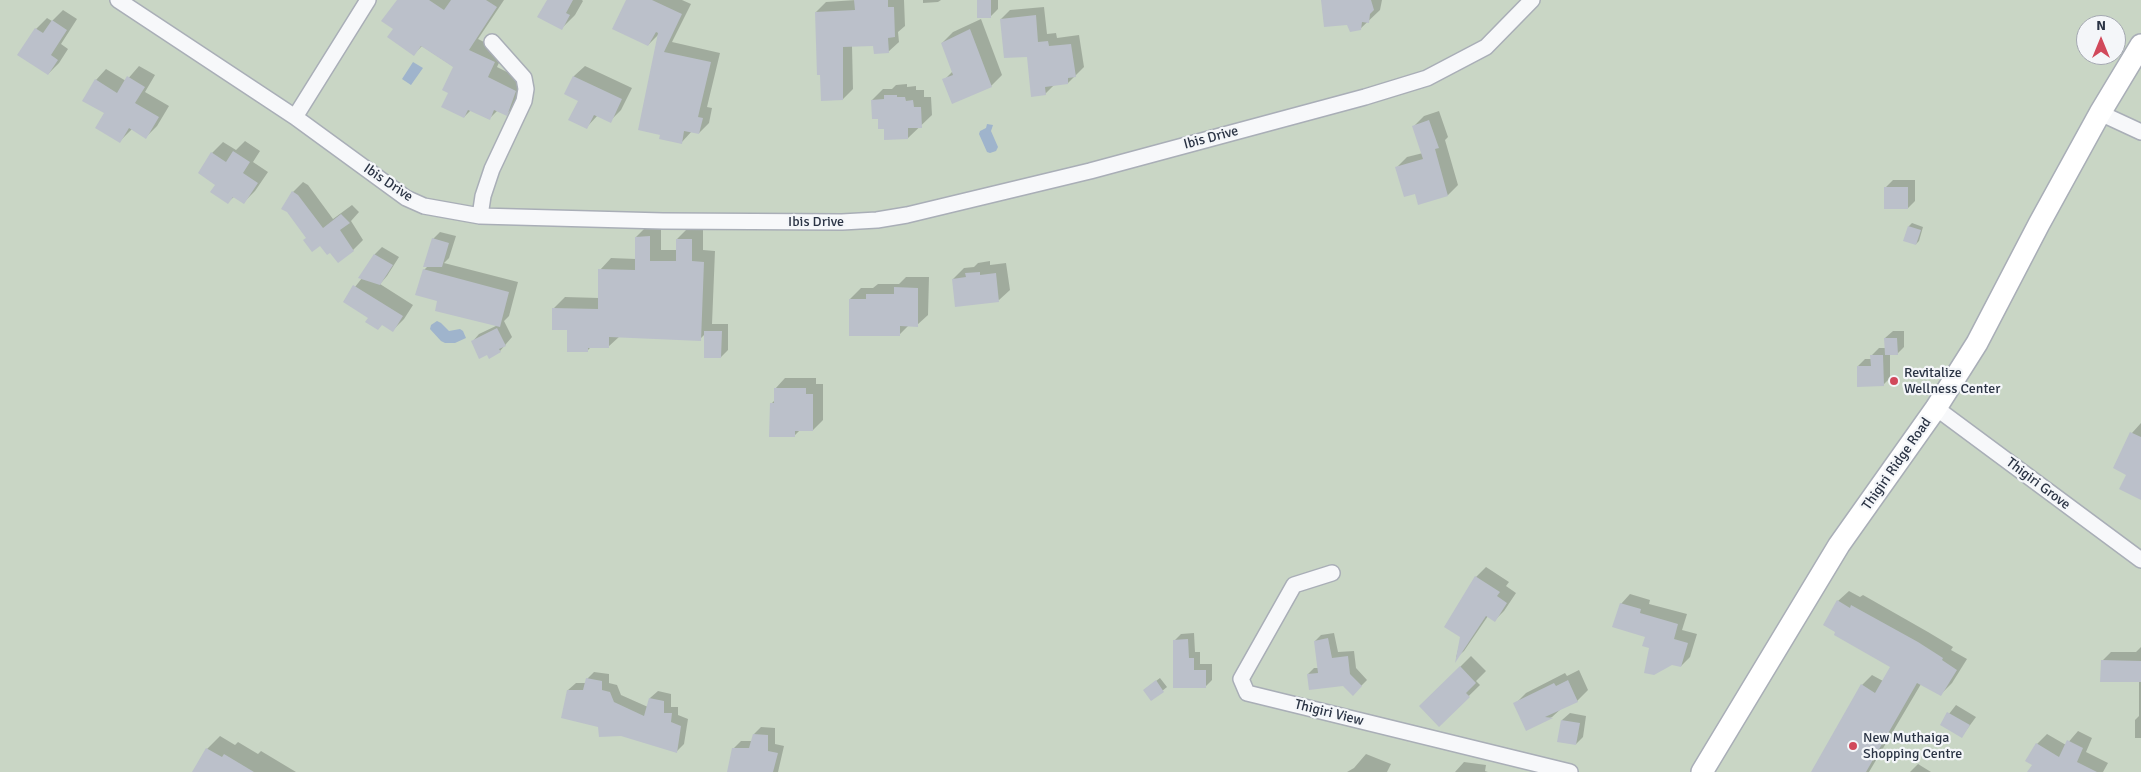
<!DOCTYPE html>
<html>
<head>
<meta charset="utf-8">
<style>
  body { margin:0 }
  #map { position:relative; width:2141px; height:772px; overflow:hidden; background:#e4e7ec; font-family:Signika,sans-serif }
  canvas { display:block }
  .north { position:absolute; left:2076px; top:15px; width:50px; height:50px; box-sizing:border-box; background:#f4f6f9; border:1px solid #a4a8b1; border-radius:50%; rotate:0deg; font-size:14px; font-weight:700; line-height:20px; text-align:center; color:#2b3445 }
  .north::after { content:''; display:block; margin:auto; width:18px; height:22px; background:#d1495b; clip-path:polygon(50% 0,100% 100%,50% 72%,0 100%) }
</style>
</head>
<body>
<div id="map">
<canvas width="2141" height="772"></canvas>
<div class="north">N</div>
</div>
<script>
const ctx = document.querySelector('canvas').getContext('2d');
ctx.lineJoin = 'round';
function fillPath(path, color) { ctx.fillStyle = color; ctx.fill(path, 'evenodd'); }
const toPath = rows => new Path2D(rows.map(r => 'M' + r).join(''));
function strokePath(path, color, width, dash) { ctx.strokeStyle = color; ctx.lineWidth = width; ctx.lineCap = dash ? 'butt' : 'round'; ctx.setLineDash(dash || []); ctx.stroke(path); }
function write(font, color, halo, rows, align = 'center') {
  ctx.font = font + ' Signika,sans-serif'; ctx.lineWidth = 4.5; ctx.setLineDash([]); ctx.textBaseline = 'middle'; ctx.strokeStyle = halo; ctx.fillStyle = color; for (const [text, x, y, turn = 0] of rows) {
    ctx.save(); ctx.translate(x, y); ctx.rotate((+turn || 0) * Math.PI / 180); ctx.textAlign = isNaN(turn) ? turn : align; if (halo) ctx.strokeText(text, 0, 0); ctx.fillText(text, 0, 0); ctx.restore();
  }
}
const green = toPath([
  [0,0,2141,0,2141,772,0,772],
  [2086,25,2116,25,2116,55,2086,55]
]);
const water = toPath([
  [413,62,423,68,411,85,402,79],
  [987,124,993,125,991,131,998,147,996,151,990,153,987,152,979,134,980,131,986,128],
  [437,321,441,323,449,331,460,329,463,331,466,338,455,343,445,343,441,341,430,329,431,325]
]);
const shadow = toPath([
  [398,0,504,0,478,39,504,52,497,67,525,81,516,104,506,115,498,110,489,119,471,110,464,117,450,93,454,67,422,46,414,54,394,29],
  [548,0,582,0,583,1,575,15,561,29],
  [627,0,682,0,691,4,672,42,720,53,707,107,712,108,709,123,699,133,692,131,681,143,660,33,648,45],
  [856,0,904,0,905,26,898,32,899,42,888,52,874,45,852,46,853,89,843,99,816,12,826,2],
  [923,0,941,0,938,2,923,3],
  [978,0,998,0,998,9,991,16],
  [1323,0,1382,0,1380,10,1360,29,1348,24],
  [1044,7,1047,34,1056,33,1057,38,1079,35,1084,67,1068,83,1054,85,1045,94,1028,55,1001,19,1010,10],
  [63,10,77,19,61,44,68,49,59,63,48,74,36,29,47,18,52,21],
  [981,19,1002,75,991,86,944,80,953,71,942,43,953,32],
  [139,66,155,75,145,92,169,106,157,126,146,137,132,129,120,141,105,113,96,80,106,69,126,81],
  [585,66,632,88,621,110,610,121,598,115,586,128,580,100,566,93,574,76],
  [907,84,907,87,916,86,916,90,924,90,924,97,931,97,932,115,908,138,885,128,872,100,883,89,892,89,896,85],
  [1439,111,1448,137,1445,140,1458,185,1448,195,1416,193,1397,167,1407,157,1423,153,1414,126,1424,116],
  [245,141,260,151,253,162,268,172,255,191,244,202,235,196,228,202,217,184,212,153,223,142,236,150],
  [1893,180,1915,180,1915,201,1908,208,1886,187],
  [303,182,308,185,333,219,352,205,359,212,351,221,363,240,353,250,330,251,308,238,293,192],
  [1912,223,1923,227,1919,241,1916,244,1904,240,1909,226],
  [661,225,661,250,677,250,677,239,688,228,703,228,703,250,715,251,712,324,728,324,728,350,721,357,705,334,700,339,620,336,608,347,591,347,587,351,554,308,565,297,599,298,600,270,611,258,636,259,636,237,647,226],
  [440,232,456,236,449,258,444,263,518,282,509,316,504,321,512,337,500,351,487,354,472,342,479,334,498,325,439,301,424,270,428,266,433,239],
  [382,247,399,257,387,276,380,284,413,305,404,319,393,330,344,301,362,278,375,254],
  [990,261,990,265,1006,263,1010,290,999,300,953,279,964,268,974,267,978,263],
  [906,277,929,277,928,315,917,325,909,325,899,335,850,299,861,288,873,288,878,284,899,284],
  [1893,331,1904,331,1904,347,1897,354,1890,354,1890,378,1883,385,1858,366,1865,359,1872,359,1872,355,1879,348,1886,348,1885,338],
  [785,378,816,378,816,384,823,384,823,420,813,430,800,430,794,436,771,404,775,400,775,389],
  [2141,423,2141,496,2128,474,2132,433],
  [1486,567,1509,582,1506,586,1516,593,1504,611,1495,620,1488,616,1464,651,1456,658,1476,577],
  [1849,591,1860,597,1863,595,1928,632,1953,647,1951,650,1967,659,1952,683,1941,694,1921,684,1869,772,1812,772,1862,685,1872,675,1883,681,1892,667,1838,601],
  [1630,594,1650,600,1649,604,1687,614,1682,630,1697,634,1690,657,1681,666,1650,647,1646,636,1621,604],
  [1194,633,1195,652,1200,652,1200,664,1212,664,1212,680,1205,687,1174,641,1181,634],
  [1334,633,1338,652,1354,651,1356,668,1367,680,1353,694,1344,685,1308,674,1314,668,1319,668,1315,641,1321,635],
  [2141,647,2141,738,2135,738,2135,720,2139,716,2139,681,2102,661,2111,652,2136,652],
  [1471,656,1486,671,1476,681,1480,685,1439,725,1421,706],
  [1579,670,1588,690,1577,701,1562,708,1552,717,1527,729,1515,704,1526,693,1565,673,1567,676],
  [594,672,609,674,609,683,617,685,621,695,648,707,650,698,658,691,671,694,671,707,678,707,678,715,688,719,684,744,677,751,599,726,568,690,576,683,586,683,587,679],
  [1160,678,1167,687,1151,700,1148,687],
  [1956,705,1976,717,1962,736,1941,724],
  [1570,713,1586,716,1583,737,1576,744,1559,741,1562,720],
  [761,727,775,728,775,744,784,746,778,772,734,772,733,749,741,741,752,741,754,734],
  [2078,731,2092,738,2086,752,2108,763,2103,772,2046,772,2027,760,2037,744,2047,734,2066,745],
  [220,736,235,745,238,742,258,754,261,751,296,772,193,772,207,749],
  [1366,754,1391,764,1387,772,1347,772,1354,768],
  [1464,762,1486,765,1485,771,1488,772,1455,772],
  [1918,764,1931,772,1910,772]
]);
const building = toPath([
  [397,0,429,0,444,10,451,0,486,0,497,7,469,50,495,62,488,77,516,91,507,116,494,110,490,120,468,110,464,118,441,107,448,93,442,90,453,67,421,46,414,56,387,37,393,29,381,21],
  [547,0,573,0,566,13,570,15,562,30,537,17],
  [626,0,652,0,682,14,664,52,711,62,698,117,703,118,699,134,684,131,682,144,659,139,660,135,638,130,658,33,656,32,648,46,612,29],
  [854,0,888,0,888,7,894,7,895,37,888,38,889,53,874,54,873,46,843,47,843,100,821,101,820,75,817,75,815,12,855,10],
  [977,0,991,0,991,18,977,18],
  [1321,0,1371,0,1374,10,1370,14,1369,23,1362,22,1361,30,1350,32,1347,25,1324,27],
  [1036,15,1038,42,1048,41,1049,46,1071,44,1076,77,1068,78,1068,84,1045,87,1046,95,1031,97,1027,57,1004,58,1000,19],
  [52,20,67,30,51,55,58,60,48,75,17,55,35,28,43,33],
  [970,29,992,87,952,104,942,79,953,75,941,43],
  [127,76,145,87,135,103,159,117,146,139,129,128,120,143,95,128,104,113,82,101,95,79,117,93],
  [573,76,622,99,611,123,594,115,587,129,568,120,578,101,564,94],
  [884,95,897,95,897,97,905,97,906,101,913,100,914,107,921,107,922,128,908,128,908,139,884,140,884,129,878,129,878,119,872,119,871,100,884,99],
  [1429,120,1439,148,1435,149,1448,196,1418,205,1415,194,1404,197,1395,167,1423,159,1412,126],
  [233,151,250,162,243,173,258,183,244,204,233,197,228,204,210,192,215,185,198,173,211,152,226,162],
  [1884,187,1908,187,1908,209,1884,209],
  [292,191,298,195,323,228,341,214,350,223,340,230,354,251,338,263,330,253,327,255,320,246,312,252,303,240,306,238,287,212,281,209],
  [1908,226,1921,230,1916,245,1903,241],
  [650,236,650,261,676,261,676,239,692,239,692,261,704,262,701,341,609,337,609,348,588,348,588,352,567,352,567,330,552,330,552,308,598,309,598,269,635,270,635,237],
  [432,238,449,243,442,267,423,267],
  [374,254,393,265,380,285,358,278],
  [423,269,509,292,500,327,435,311,437,301,415,295],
  [980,272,980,275,996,273,999,302,955,307,952,279,966,277,965,273],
  [353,285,403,316,393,332,382,325,378,330,365,322,368,318,343,302],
  [894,287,918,288,918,327,900,326,900,336,849,336,849,299,866,299,866,294,894,294],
  [497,328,506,346,499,349,501,352,489,359,487,355,479,359,471,341],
  [704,331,722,331,721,358,704,358],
  [1884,338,1897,338,1898,355,1885,355],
  [1870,355,1883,355,1884,386,1857,387,1857,366,1871,366],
  [774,388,806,388,806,394,813,394,813,431,795,431,795,437,769,437,770,403,774,403],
  [2130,432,2141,437,2141,500,2119,489,2126,475,2113,468],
  [1475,576,1500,592,1497,596,1507,603,1495,622,1486,616,1455,663,1460,637,1444,627],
  [1837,600,1850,608,1851,605,1918,642,1943,658,1942,660,1957,670,1941,696,1917,683,1866,772,1811,772,1861,684,1875,693,1890,667,1834,635,1835,632,1823,625],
  [1620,603,1641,609,1640,613,1678,624,1674,639,1688,643,1681,667,1672,665,1654,675,1644,673,1649,648,1642,646,1645,637,1612,627],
  [1328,638,1332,658,1348,656,1350,674,1362,686,1353,696,1343,686,1309,690,1307,674,1318,673,1314,641],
  [1188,639,1189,658,1194,658,1194,670,1206,670,1206,688,1173,688,1173,640],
  [2101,660,2141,661,2141,682,2100,682],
  [1460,666,1476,683,1466,693,1470,697,1439,727,1419,706],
  [586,678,602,681,602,690,610,692,614,702,644,716,649,698,664,701,664,713,672,713,671,722,681,726,677,753,621,736,599,737,598,727,561,718,567,690,583,690],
  [1156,680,1164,692,1151,701,1143,690],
  [1568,680,1578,702,1545,717,1553,718,1526,731,1513,703,1554,683,1556,686],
  [1947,712,1970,725,1962,738,1940,725],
  [1561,720,1580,723,1576,745,1557,742],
  [753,734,768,735,768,751,778,753,773,772,727,772,732,748,749,748],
  [2067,740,2083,748,2077,762,2097,772,2027,772,2032,765,2025,761,2036,743,2059,757],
  [206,748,222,757,224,754,254,772,192,772]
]);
const street = toPath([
  [118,0,295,117,406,198,424,206,480,216,663,221,842,222,877,220,907,215,1090,171,1365,97,1427,78,1486,47,1532,0],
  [2100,113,2141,132],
  [295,117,368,0],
  [480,216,483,196,492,169,524,101,526,89,524,78,492,42],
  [1936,408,2141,560],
  [1332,573,1294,585,1241,679,1247,693,1570,772]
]);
const secondary = toPath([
  [1702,772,1839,545,1936,408,1977,343,2039,224,2100,113,2141,45]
]);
const markers = [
  [1894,381,5,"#d1495b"],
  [1853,746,5,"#d1495b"]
];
const streetNames = [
  ["Ibis Drive",1211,138,-15],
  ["Ibis Drive",388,183,34],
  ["Ibis Drive",816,222],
  ["Thigiri Ridge Road",1897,464,-55],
  ["Thigiri Grove",2038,484,37],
  ["Thigiri View",1329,713,14]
];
const poiNames = [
  ["Revitalize",1904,373],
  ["Wellness Center",1904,389],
  ["New Muthaiga",1863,738],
  ["Shopping Centre",1863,754]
];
fillPath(green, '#c9d6c5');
fillPath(water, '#9fb4cc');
fillPath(shadow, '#0003');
fillPath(building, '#bbc0ca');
strokePath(street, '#a9aeb7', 18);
strokePath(secondary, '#a9aeb7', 24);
strokePath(street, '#f7f8fa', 15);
strokePath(secondary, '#fff', 21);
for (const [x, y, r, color] of markers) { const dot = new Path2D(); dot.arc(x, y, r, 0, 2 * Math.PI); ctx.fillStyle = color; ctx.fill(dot); strokePath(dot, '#f4f6f9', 2); }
write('14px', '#2b3445', '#f4f6f9', streetNames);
write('14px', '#2b3445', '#f4f6f9', poiNames, 'left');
</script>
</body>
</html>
